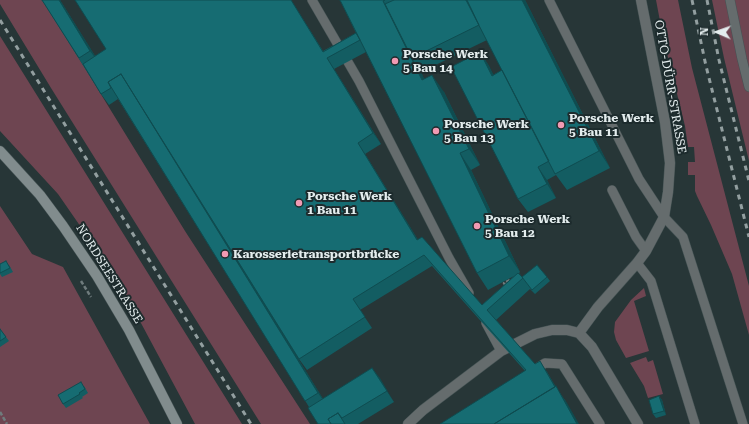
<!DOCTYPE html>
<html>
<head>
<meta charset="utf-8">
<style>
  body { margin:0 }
  #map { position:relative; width:749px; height:424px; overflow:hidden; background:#273637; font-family:"Roboto Serif",serif }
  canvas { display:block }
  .north { position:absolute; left:697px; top:12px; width:40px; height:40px; -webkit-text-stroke:3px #1d2b2d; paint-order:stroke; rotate:272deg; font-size:11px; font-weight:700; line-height:16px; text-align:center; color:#e4edee }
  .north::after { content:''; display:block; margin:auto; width:14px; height:18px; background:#e4edee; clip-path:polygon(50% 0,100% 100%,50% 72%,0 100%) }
</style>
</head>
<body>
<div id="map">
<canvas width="749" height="424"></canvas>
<div class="north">N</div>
</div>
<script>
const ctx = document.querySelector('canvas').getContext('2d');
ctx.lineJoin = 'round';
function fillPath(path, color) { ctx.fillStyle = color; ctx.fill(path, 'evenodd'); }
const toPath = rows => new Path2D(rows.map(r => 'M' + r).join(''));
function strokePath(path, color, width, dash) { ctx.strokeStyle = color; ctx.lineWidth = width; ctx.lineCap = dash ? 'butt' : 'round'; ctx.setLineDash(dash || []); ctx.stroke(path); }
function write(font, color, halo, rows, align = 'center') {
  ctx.font = font + ' "Roboto Serif",serif'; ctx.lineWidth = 4; ctx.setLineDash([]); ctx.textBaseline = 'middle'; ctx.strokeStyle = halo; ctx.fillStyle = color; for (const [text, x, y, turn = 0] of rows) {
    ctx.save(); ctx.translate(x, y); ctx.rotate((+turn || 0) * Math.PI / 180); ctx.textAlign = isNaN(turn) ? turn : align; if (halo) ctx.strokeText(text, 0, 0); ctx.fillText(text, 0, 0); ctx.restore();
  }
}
const green = toPath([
  [0,0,43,0,185,231,310,424,261,424,51,88,0,4],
  [656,0,678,0,692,68,749,286,749,335,732,274,711,225,697,196,695,191,695,175,688,175,688,162,695,162,694,147,688,147,685,126,663,37],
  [712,0,749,0,749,161,724,58],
  [0,36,38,97,242,424,195,424,119,282,58,194,0,131],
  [0,206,32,254,63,267,150,424,0,424],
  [644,288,646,296,634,301,649,351,626,358,616,340,614,332,615,322,631,300],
  [646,357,648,362,653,360,663,394,648,398,644,386,630,363]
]);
const path = toPath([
  [81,281,91,297],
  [506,286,504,283,510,280],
  [0,412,7,424]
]);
const service = toPath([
  [312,0,359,81,449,258,469,293],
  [549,0,639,179,664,217,683,237,743,424],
  [730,0,742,59,749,87],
  [612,190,636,237,646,251],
  [637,263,651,281,695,424],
  [486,323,501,351],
  [533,371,545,363,562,364,600,424]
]);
const minor = toPath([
  [579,333,598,307,637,263,646,251,664,217,668,192,670,163,665,122,641,0],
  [579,333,592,347,638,424],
  [408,424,423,410,501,351,535,334,552,330,567,330,579,333]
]);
const secondary = toPath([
  [0,151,40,195,63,226,97,276,129,330,177,424]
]);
const rail = toPath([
  [692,0,706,66,749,237],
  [707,0,719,60,749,181],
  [0,20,251,424]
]);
const wall = toPath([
  [42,0,60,0,95,56,106,49,75,0,291,0,323,51,356,33,340,0,525,0,610,168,567,190,556,175,547,180,556,198,528,212,518,199,480,52,489,66,493,75,502,70,487,40,421,72,424,79,444,92,480,165,471,170,520,272,519,273,522,277,547,277,550,281,535,294,530,289,496,320,535,364,547,372,557,389,567,403,525,371,432,266,360,310,372,328,307,370,299,359,190,184,323,399,372,368,394,402,358,424,318,424,309,407,118,99,109,105,101,94],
  [366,52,477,273,488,290,514,276,482,305,418,240,365,154,381,144,334,69],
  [0,264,9,265,13,272,2,277,0,274],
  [0,329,9,341,0,347],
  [84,386,88,393,82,397,83,398,66,408,63,404],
  [659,396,662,400,666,415,656,418,653,414]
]);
const shadedWall = toPath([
  [59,0,60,0,102,67,90,51],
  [522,0,525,0,610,168,599,151],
  [383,1,395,18,412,58,421,72,433,97,422,80],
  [480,52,489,66,501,89,492,76],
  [327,58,334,69,381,144,373,133],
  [121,74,132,91,330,410,318,393],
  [432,75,444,92,480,165,469,149],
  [358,143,365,154,425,251,417,240],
  [460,153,471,170,520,272,509,256],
  [538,167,547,180,556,198,547,184],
  [540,361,547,372,557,389,567,403,579,424,577,424],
  [372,368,380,378,394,402,387,391],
  [659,396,662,400,666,415,664,411]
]);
const building = toPath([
  [42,0,59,0,90,51,79,58,42,0],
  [75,0,291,0,323,52,356,33,360,40,327,58,373,133,358,143,417,240,422,237,482,305,518,273,523,278,487,310,535,364,540,361,555,387,494,424,440,424,526,370,424,255,353,299,365,317,299,359,121,74,108,82,111,88,101,94,83,64,106,49,75,0],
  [340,0,385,0,383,1,422,80,432,75,469,149,460,153,509,256,477,273,340,0],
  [394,0,467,0,479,25,412,58,385,4,394,0],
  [466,0,522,0,599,151,555,174,466,0],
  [480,52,492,76,502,70,549,161,538,167,547,184,518,199,451,67,480,52],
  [121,74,318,393,305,401,108,82,121,74],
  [6,261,10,268,0,273,0,264,6,261],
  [537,265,547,277,532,290,522,277,537,265],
  [0,329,6,337,0,341,0,329],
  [372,368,387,391,342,418,338,413,328,419,331,424,318,424,308,408,372,368],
  [81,382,85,389,79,393,80,394,63,404,58,395,81,382],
  [556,386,577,424,494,424,556,386],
  [659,396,664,411,653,414,649,400,659,396],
  [338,413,345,424,331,424,328,419,338,413]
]);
const markers = [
  [395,61,4,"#f19ab3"],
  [561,125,4,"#f19ab3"],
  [436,131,4,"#f19ab3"],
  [299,203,4,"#f19ab3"],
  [477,226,4,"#f19ab3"],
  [225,254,4,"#f19ab3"]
];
const poiNames = [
  ["Porsche Werk",403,54],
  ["5 Bau 14",403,68],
  ["Porsche Werk",569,118],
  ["5 Bau 11",569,132],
  ["Porsche Werk",444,124],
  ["5 Bau 13",444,138],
  ["Porsche Werk",307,196],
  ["1 Bau 11",307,210],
  ["Porsche Werk",485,219],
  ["5 Bau 12",485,233],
  ["Karosserietransportbrücke",233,254]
];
const streetNames = [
  ["OTTO-DÜRR-STRASSE",670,87,80],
  ["NORDSEESTRASSE",109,274,58]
];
fillPath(green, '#6e4551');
strokePath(service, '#455354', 10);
strokePath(minor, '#455354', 11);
strokePath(secondary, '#455354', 11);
strokePath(path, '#6f7c7d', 2.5, [4, 2]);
strokePath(service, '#656c6d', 9);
strokePath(minor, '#656c6d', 10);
strokePath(secondary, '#818c8d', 10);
strokePath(rail, '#939fa0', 3, [5, 5]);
fillPath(wall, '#135d62');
fillPath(shadedWall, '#0f4c50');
fillPath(building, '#166c72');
strokePath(building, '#0f4c50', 1);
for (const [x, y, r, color] of markers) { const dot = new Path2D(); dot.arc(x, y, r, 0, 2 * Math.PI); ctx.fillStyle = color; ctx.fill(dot); strokePath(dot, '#1d2b2d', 1.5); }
write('bold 12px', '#e4edee', '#1d2b2d', poiNames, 'left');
write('12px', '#e4edee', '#1d2b2d', streetNames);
</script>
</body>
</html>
